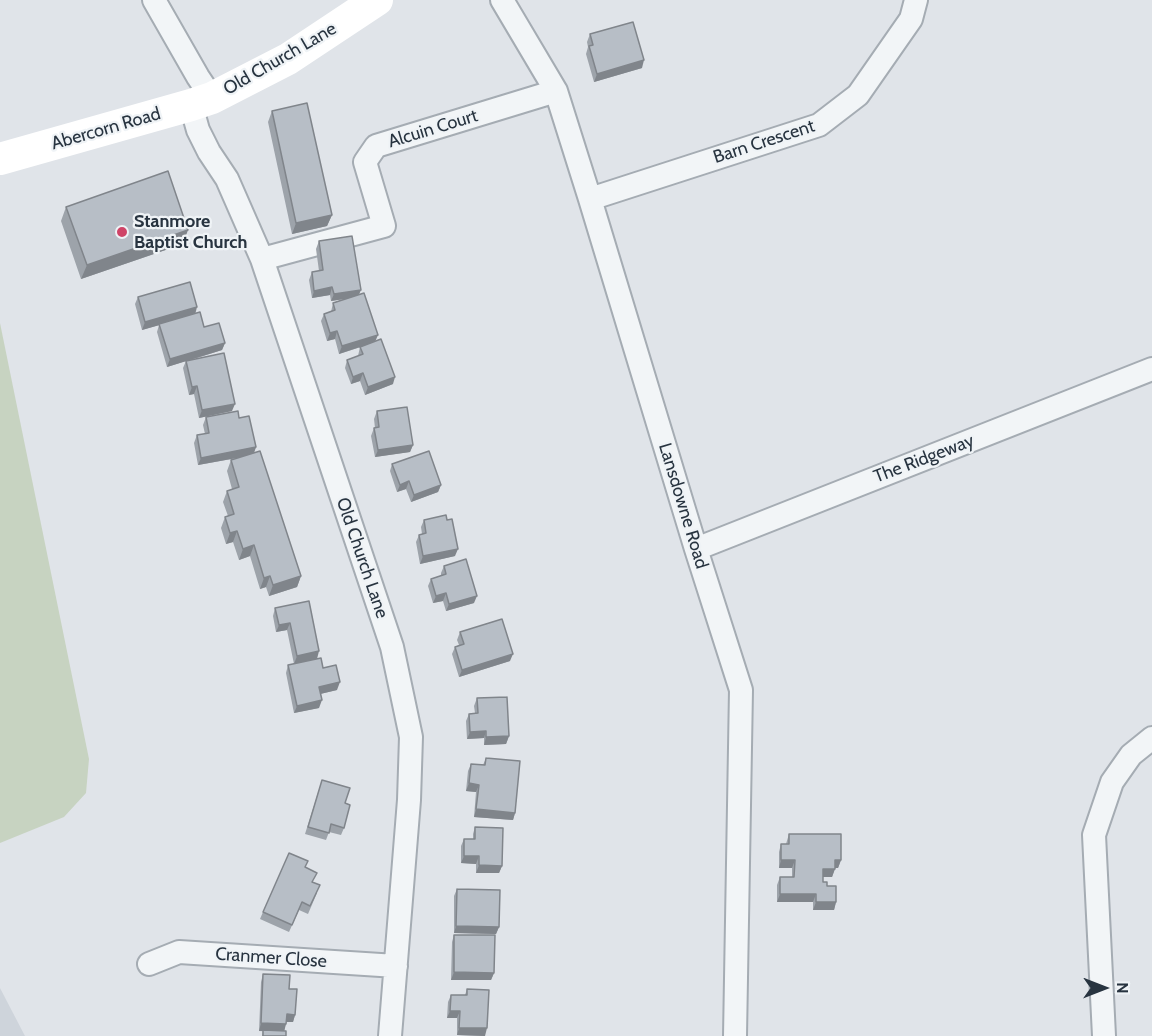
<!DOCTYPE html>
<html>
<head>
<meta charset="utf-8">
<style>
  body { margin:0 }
  #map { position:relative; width:1152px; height:1036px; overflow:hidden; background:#e0e4e9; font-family:Cabin,sans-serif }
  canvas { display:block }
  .north { position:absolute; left:1074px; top:958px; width:60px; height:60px; -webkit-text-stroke:4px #eff3f6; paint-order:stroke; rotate:90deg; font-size:16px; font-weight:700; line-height:24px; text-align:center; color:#283440 }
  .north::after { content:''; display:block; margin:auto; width:21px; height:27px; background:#283440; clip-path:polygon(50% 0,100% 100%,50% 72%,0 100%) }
</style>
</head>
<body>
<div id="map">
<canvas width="1152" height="1036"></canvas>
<div class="north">N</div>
</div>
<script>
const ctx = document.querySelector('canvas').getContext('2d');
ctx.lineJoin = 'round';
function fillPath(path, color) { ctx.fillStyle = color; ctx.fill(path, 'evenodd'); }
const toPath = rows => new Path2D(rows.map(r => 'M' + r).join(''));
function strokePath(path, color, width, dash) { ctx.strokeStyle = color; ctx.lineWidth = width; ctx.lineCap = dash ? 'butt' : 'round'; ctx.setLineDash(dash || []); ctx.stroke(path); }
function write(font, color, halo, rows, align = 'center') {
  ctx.font = font + ' Cabin,sans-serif'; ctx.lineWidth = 4.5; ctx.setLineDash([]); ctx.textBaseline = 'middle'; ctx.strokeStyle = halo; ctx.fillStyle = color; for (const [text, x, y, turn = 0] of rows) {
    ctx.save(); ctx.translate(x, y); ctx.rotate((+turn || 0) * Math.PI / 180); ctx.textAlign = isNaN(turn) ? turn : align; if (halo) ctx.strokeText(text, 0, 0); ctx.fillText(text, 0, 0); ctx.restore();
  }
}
const built = toPath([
  [0,988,25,1036,0,1036]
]);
const green = toPath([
  [0,323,89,759,86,793,64,817,0,843]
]);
const street = toPath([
  [154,0,198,77,212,98],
  [502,0,556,91,590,199,696,549,741,690,735,1036],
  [191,105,198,130,209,152,227,179,262,259,392,647,411,737,409,800,390,1036],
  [590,199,819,125,858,95,911,19,916,0],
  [262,259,384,226,365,162,376,146,556,91],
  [696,549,1152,369],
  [149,964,179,952,396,966],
  [1104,1036,1094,835,1112,782,1131,755,1152,738]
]);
const secondary = toPath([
  [0,159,191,105,212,98,288,59,377,0]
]);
const wall = toPath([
  [590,34,642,68,594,82,586,54,588,47,587,42],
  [272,111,332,215,327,226,292,234,268,122],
  [66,207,183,244,81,279,61,221],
  [319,241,359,294,375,342,393,384,365,395,360,381,351,384,345,368,347,360,358,356,360,347,367,345,339,354,335,339,327,341,321,321,324,314,331,312,333,303,344,299,331,301,330,295,312,298,309,280,312,272,319,271,316,249],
  [138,297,195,314,204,327,225,343,222,350,191,360,232,411,199,418,194,394,189,395,183,368,186,361,167,367,157,332,159,325,142,330,135,304],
  [377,411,413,445,410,452,375,457,371,436,374,428,375,428,374,419],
  [206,417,239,418,256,447,254,453,301,576,297,587,269,596,266,587,260,589,250,556,239,560,233,542,226,544,221,528,225,517,228,516,223,502,227,491,232,489,227,471,231,460,237,458,198,465,194,443,197,435,205,434,203,425],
  [392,464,441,485,438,492,411,502,406,489,397,492,390,471],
  [424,520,455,556,420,564,416,542,419,535,422,534,421,527],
  [444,566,474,603,446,611,443,601,433,603,428,586,431,579,441,576,441,573],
  [275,608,319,651,294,664,287,630,276,632,273,616],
  [460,632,510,661,459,677,452,654,455,647,459,645,457,640],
  [288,665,323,668,337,690,320,694,319,708,294,713,286,673],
  [477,698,509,736,506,744,484,745,484,738,467,739,466,721,469,714,475,713,474,706],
  [486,758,515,813,513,820,474,817,476,792,466,791,468,771,471,764,483,765],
  [322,780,345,803,344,828,341,835,329,832,326,840,305,834],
  [475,827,502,866,499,873,476,873,476,864,461,863,461,846,464,839,473,839,473,834],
  [789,834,841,860,838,868,835,868,832,877,823,877,823,882,827,886,836,902,834,910,813,910,813,902,777,902,777,885,780,877,792,877,792,868,779,868,779,852,781,844,786,844],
  [313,882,317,893,308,914,299,910,289,932,260,919,263,912],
  [457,889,499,927,496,934,454,933,454,896],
  [454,935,494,973,491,980,451,980,452,942],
  [263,974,289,989,295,1015,293,1022,286,1022,284,1031,286,1036,262,1036,263,1031,259,1031,261,982],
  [467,989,485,1036,457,1035,457,1018,447,1018,448,1002,451,995,465,995]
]);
const shadedWall = toPath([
  [644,60,642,68,594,82,597,74],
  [332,215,327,226,292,234,296,223],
  [188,230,183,244,81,279,87,265],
  [332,287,330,295,312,298,314,291],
  [361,290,358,297,331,301,334,294],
  [197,307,195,315,142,330,145,322],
  [337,331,335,339,327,341,330,333],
  [378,335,375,342,339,354,342,346],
  [225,343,222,350,167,367,170,359],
  [363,373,360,381,351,384,353,377],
  [395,377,393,384,365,395,368,387],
  [197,386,194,394,189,395,192,387],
  [235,404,232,411,199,418,202,410],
  [413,445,410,452,375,457,378,450],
  [256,447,253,455,198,465,201,458],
  [409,481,406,489,397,492,400,485],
  [441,485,438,492,411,502,414,495],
  [237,531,233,542,226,544,230,533],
  [254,545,250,556,239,560,243,549],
  [458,549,455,556,420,564,423,556],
  [270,576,266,587,260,589,264,578],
  [301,576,297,587,269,596,273,585],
  [446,593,443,601,433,603,436,596],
  [477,596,474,603,446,611,449,604],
  [290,623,287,630,276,632,279,625],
  [319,651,317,659,294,664,297,656],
  [513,654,510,661,459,677,462,670],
  [340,682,337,690,316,695,319,687],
  [322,700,319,708,294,713,297,706],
  [486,731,484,738,467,739,470,732],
  [509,736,506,744,484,745,486,737],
  [469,783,479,785,476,792,466,791],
  [476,809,515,813,513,820,474,817],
  [464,856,479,856,476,864,461,863],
  [781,860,795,860,792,868,779,868],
  [835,860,841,860,838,868,832,868],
  [479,865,502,866,499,873,476,873],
  [823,869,835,869,832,877,820,877],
  [780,894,816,894,813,902,777,902],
  [816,902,836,902,834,910,813,910],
  [456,926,499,927,496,934,454,933],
  [454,972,494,973,491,980,451,980],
  [450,1011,460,1011,457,1018,447,1018],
  [287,1014,295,1015,293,1022,284,1022],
  [261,1023,286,1024,284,1032,259,1031],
  [459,1028,487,1028,485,1036,457,1035]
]);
const building = toPath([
  [633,22,644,60,597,74,589,46,593,45,590,34,633,22],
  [307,103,332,215,296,223,272,111,307,103],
  [168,171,188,230,87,265,66,207,168,171],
  [352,236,361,290,334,294,332,287,314,291,312,272,323,270,319,241,352,236],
  [190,282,197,307,145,322,138,297,190,282],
  [364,293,378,335,342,346,337,331,330,333,324,314,335,310,333,303,364,293],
  [200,312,204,327,219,323,225,343,170,359,159,324,200,312],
  [381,339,395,377,368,387,363,373,353,377,347,360,363,354,360,347,381,339],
  [224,353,235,404,202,410,197,386,192,387,186,361,224,353],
  [407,407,413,445,378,450,374,428,379,427,377,411,407,407],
  [238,411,239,418,249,416,256,447,201,458,197,435,209,433,206,417,238,411],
  [260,451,301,576,273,585,270,576,264,578,254,545,243,549,237,531,230,533,225,517,234,514,227,491,239,487,231,460,260,451],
  [429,451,441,485,414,495,409,481,400,485,392,464,429,451],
  [446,515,447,520,452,519,458,549,423,556,419,535,426,533,424,520,446,515],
  [466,559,477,596,449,604,446,593,436,596,431,579,446,574,444,566,466,559],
  [309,601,319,651,297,656,290,623,279,625,275,608,309,601],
  [502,619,513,654,462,670,455,647,464,644,460,632,502,619],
  [321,658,323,668,336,665,340,682,319,687,322,700,297,706,288,665,321,658],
  [507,697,509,736,486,737,486,731,470,732,469,714,478,713,477,698,507,697],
  [486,758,520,761,515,813,476,809,479,785,469,783,471,764,485,765,486,758],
  [322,780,350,788,345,803,350,805,344,828,331,824,329,833,308,827,322,780],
  [475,827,503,828,502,866,479,865,479,856,464,856,464,839,475,839,475,827],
  [789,834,841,834,841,860,835,860,835,869,823,869,823,882,827,882,827,886,836,886,836,902,816,902,816,894,780,894,780,877,794,877,795,860,781,860,781,844,789,844,789,834],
  [289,853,308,861,305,867,317,873,312,882,320,885,310,906,302,902,292,925,263,912,289,853],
  [457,889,500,890,499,927,456,926,457,889],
  [454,935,495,935,494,973,454,972,454,935],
  [263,974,290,975,289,989,297,989,295,1015,287,1014,286,1024,261,1023,263,974],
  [467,989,489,990,487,1028,459,1028,460,1011,450,1011,451,995,467,995,467,989],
  [263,1030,286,1031,286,1036,263,1036,263,1030]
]);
const markers = [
  [122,232,6,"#cf4467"]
];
const streetNames = [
  ["Old Church Lane",280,59,-30],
  ["Abercorn Road",106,129,-16],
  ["Alcuin Court",433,129,-17],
  ["Barn Crescent",764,142,-18],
  ["The Ridgeway",924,459,-21],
  ["Lansdowne Road",683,506,73],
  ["Old Church Lane",362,558,71],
  ["Cranmer Close",271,958,4]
];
const poiNames = [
  ["Stanmore",134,222],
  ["Baptist Church",134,243]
];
fillPath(built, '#ced4db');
fillPath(green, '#c7d3c1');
strokePath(street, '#a5acb3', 26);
strokePath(street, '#f2f5f7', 22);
strokePath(secondary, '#fff', 32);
fillPath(wall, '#9da3aa');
fillPath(shadedWall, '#80858b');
fillPath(building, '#b7bec6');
strokePath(building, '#80858b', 1.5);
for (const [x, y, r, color] of markers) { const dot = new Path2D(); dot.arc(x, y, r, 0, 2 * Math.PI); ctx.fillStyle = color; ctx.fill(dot); strokePath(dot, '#eff3f6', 2); }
write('18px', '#283440', '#eff3f6', streetNames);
write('bold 18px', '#283440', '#eff3f6', poiNames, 'left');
</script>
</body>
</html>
